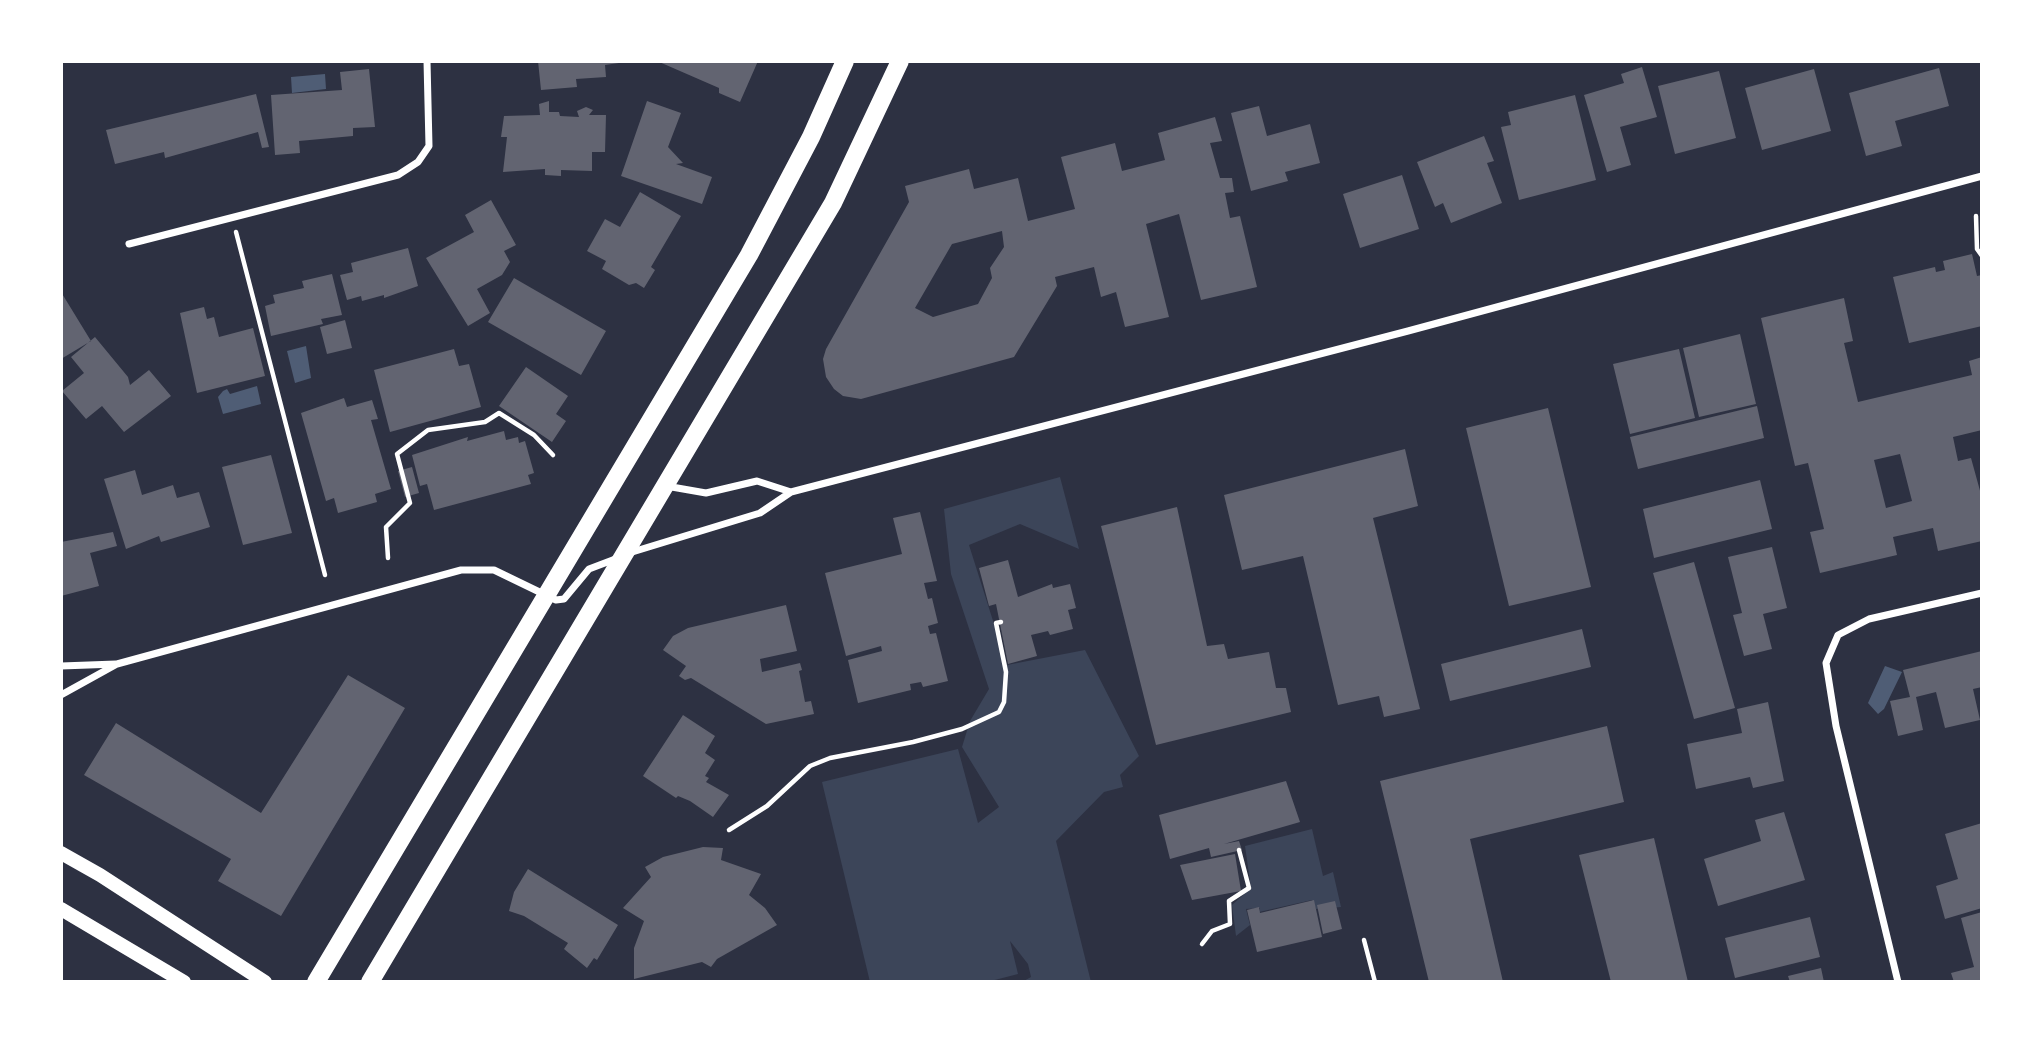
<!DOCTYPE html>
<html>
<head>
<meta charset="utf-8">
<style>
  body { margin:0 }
  #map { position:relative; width:2043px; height:1043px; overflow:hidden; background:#2d3142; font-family:Rubik,sans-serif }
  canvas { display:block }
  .frame { position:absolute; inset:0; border:63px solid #fff; pointer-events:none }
</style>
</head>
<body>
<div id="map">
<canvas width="2043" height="1043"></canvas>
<div class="frame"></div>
</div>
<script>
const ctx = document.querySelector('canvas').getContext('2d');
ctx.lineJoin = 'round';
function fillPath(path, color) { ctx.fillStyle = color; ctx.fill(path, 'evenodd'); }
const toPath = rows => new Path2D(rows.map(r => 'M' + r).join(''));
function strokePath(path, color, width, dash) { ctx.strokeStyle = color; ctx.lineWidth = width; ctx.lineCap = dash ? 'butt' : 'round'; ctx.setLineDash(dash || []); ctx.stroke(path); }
const green = toPath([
  [1060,477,1079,549,1020,524,969,545,1007,665,1085,650,1139,756,1120,775,1123,787,1104,792,1056,841,1091,982,1022,982,1031,977,1028,964,1010,941,1018,974,987,982,870,982,822,782,958,749,978,823,999,807,962,747,970,721,989,689,951,574,944,509],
  [1312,829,1323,876,1333,872,1341,907,1316,909,1312,900,1259,912,1260,908,1246,909,1250,925,1236,936,1232,905,1251,888,1245,846]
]);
const water = toPath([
  [325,74,326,89,292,93,291,77],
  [306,346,311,378,295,383,287,351],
  [257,386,261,404,223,414,218,397,223,391,227,389,230,394],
  [1885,666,1902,672,1884,709,1878,714,1868,703]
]);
const building = toPath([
  [538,61,619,61,619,63,605,65,606,77,576,79,577,87,541,90],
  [657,61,758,61,740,102,719,93,719,88],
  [1642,67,1657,117,1620,127,1631,165,1607,172,1584,95,1624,83,1621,74],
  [1939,68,1949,106,1895,121,1902,146,1866,156,1849,93],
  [369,69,375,127,353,128,353,136,299,141,300,153,275,155,271,95,342,90,340,72],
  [1814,69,1831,131,1762,150,1745,88],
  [1719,71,1736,138,1675,154,1658,86],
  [256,94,269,147,262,148,258,132,165,158,164,152,115,164,106,130],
  [1575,95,1596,180,1519,200,1501,127,1511,125,1508,112],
  [549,101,549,112,559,112,560,116,579,117,577,111,586,107,593,110,589,115,606,115,605,152,592,152,592,171,561,170,561,176,545,175,545,169,503,172,507,137,501,137,504,116,540,115,539,104],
  [647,101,681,113,668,147,683,163,676,164,712,177,702,204,621,176],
  [1259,106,1267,136,1310,124,1320,163,1285,172,1288,181,1251,191,1231,113],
  [1215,117,1222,141,1210,143,1220,178,1232,178,1234,192,1225,193,1230,218,1240,216,1257,287,1201,300,1179,214,1146,224,1169,317,1125,327,1116,292,1101,297,1094,267,1055,277,1057,286,1014,357,861,399,843,396,834,389,826,377,823,359,826,349,909,202,905,186,969,169,974,189,1018,178,1028,221,1075,209,1061,157,1115,143,1122,171,1165,160,1158,133],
  [1002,231,1004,247,990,268,992,278,978,304,933,317,915,308,952,244],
  [1484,136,1494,161,1487,163,1502,203,1451,223,1443,203,1435,207,1417,162],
  [1402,175,1419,229,1360,248,1343,194],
  [640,192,681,216,651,267,655,270,644,288,636,283,629,285,602,269,606,261,587,251,605,219,620,227],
  [491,200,516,245,504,251,510,262,502,275,477,289,490,313,468,326,426,258,474,232,465,215],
  [408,248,418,286,384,298,384,295,362,301,361,296,347,300,340,275,353,272,351,263],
  [1972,254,1977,276,1982,275,1982,326,1909,343,1893,277,1935,267,1936,272,1945,270,1943,261],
  [332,274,342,315,321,319,323,324,271,336,265,306,275,303,273,295,304,288,302,281],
  [514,278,606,331,581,375,488,322],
  [61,292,91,341,61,359],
  [1844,298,1853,341,1844,343,1858,402,1972,375,1969,361,1982,357,1982,430,1953,437,1958,461,1971,458,1982,498,1982,541,1938,551,1933,528,1893,537,1897,555,1820,573,1810,532,1824,529,1808,463,1795,466,1761,318],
  [1900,454,1912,501,1886,508,1874,460],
  [204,307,207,319,214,317,219,337,253,328,265,376,197,393,180,313],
  [345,320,352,348,327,354,320,327],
  [1740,334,1756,404,1699,417,1683,348],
  [95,337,128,377,130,385,149,370,171,396,124,432,102,406,86,419,62,391,84,373,71,357],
  [454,349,459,366,469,364,481,407,390,432,374,370],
  [1679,349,1695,418,1630,434,1613,364],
  [526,367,568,396,556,414,566,421,552,442,499,406],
  [344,398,347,407,372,400,378,419,371,420,391,489,375,494,377,502,338,513,334,498,326,501,301,413],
  [1757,406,1764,438,1638,469,1630,437],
  [1548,408,1591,587,1509,606,1466,428],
  [504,431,506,440,518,437,519,443,525,441,534,473,528,475,531,484,434,510,427,484,420,486,412,455,468,437,467,441],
  [1405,449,1418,506,1373,518,1420,709,1384,717,1379,696,1338,705,1303,556,1242,570,1224,495],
  [271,455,292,533,243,545,222,467],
  [412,467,419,493,405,497,398,471],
  [135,470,142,495,173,485,177,498,199,492,210,527,161,542,159,536,126,549,104,479],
  [1760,480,1772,529,1654,558,1643,509],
  [1177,507,1207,646,1224,644,1228,659,1269,652,1276,688,1286,688,1291,712,1156,745,1101,526],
  [920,512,937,581,924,583,928,599,932,598,938,623,928,626,930,634,936,633,948,681,923,687,921,682,910,684,911,690,858,703,848,660,882,651,881,646,846,656,825,573,902,554,893,518],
  [113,532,117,546,90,553,99,586,61,596,61,542],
  [1772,547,1787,608,1763,614,1772,649,1744,656,1733,615,1742,613,1728,557],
  [1008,560,1018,597,1052,584,1053,588,1070,584,1076,608,1068,610,1073,629,1050,635,1048,631,1031,635,1037,656,1008,664,996,604,989,606,979,568],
  [1694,562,1735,708,1694,719,1653,573],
  [786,605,797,651,760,659,762,672,800,663,802,670,799,671,805,702,811,701,814,714,766,724,691,678,685,680,679,676,686,666,663,650,673,636,688,628],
  [1582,629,1591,667,1450,701,1441,664],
  [1982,651,1982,687,1973,689,1980,720,1945,728,1936,692,1916,697,1923,730,1898,736,1890,701,1910,697,1903,670],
  [348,675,405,708,281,916,218,881,231,859,84,775,116,723,261,813],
  [1768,702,1784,781,1753,788,1750,777,1696,789,1687,744,1742,733,1737,709],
  [683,715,715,736,705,753,715,760,705,776,709,778,706,782,729,795,713,817,690,801,678,796,676,798,643,776],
  [1607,726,1624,802,1470,839,1503,982,1429,982,1380,781],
  [1286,781,1300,822,1224,844,1239,841,1242,850,1211,857,1209,848,1170,859,1159,815],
  [1784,812,1805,880,1718,906,1704,859,1761,841,1755,820],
  [1982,823,1982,908,1945,919,1936,886,1958,879,1945,834],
  [1654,838,1688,982,1611,982,1579,855],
  [703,847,723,848,721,860,761,874,749,895,765,908,777,925,717,959,711,967,702,962,634,979,634,948,644,921,623,908,651,877,645,867,663,857],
  [1235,854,1241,891,1192,900,1180,865],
  [528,869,618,925,597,960,594,958,587,968,564,949,568,943,524,916,509,911,514,892],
  [1314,900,1322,937,1257,952,1247,910,1259,907,1260,913],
  [1335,901,1342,929,1323,934,1317,905],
  [1982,912,1982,982,1954,982,1951,973,1974,967,1961,918],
  [1810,917,1820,957,1735,978,1725,938],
  [1821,968,1824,982,1790,982,1788,976]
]);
const path = toPath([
  [1976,216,1977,249,1982,256],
  [236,232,325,575],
  [388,558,386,527,410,503,397,454,428,430,485,422,499,413,534,435,553,455],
  [729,830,767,806,810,766,830,758,913,742,962,729,999,712,1004,702,1006,672,996,623,1001,622],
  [1364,940,1375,982],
  [1202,944,1212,931,1230,924,1229,901,1249,888,1239,850]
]);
const minor = toPath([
  [129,244,398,175,418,162,429,146,427,61],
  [666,486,706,493,757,481,791,492],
  [629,553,760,513,791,492,1408,331,1982,176],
  [61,666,116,664],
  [61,695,117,664,461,570,494,570,556,600,564,599,589,569,618,558],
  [1898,982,1836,726,1826,663,1838,635,1869,619,1982,593]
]);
const secondary = toPath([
  [61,853,100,875,265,982],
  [61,909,184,982]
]);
const trunk = toPath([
  [316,982,749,255,811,137,845,61],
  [370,982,833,203,900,61]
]);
fillPath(green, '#3c4559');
fillPath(water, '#4f5d75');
fillPath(building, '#626471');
strokePath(path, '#fff', 4.5);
strokePath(minor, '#fff', 7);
strokePath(secondary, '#fff', 14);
strokePath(trunk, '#fff', 18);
</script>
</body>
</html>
